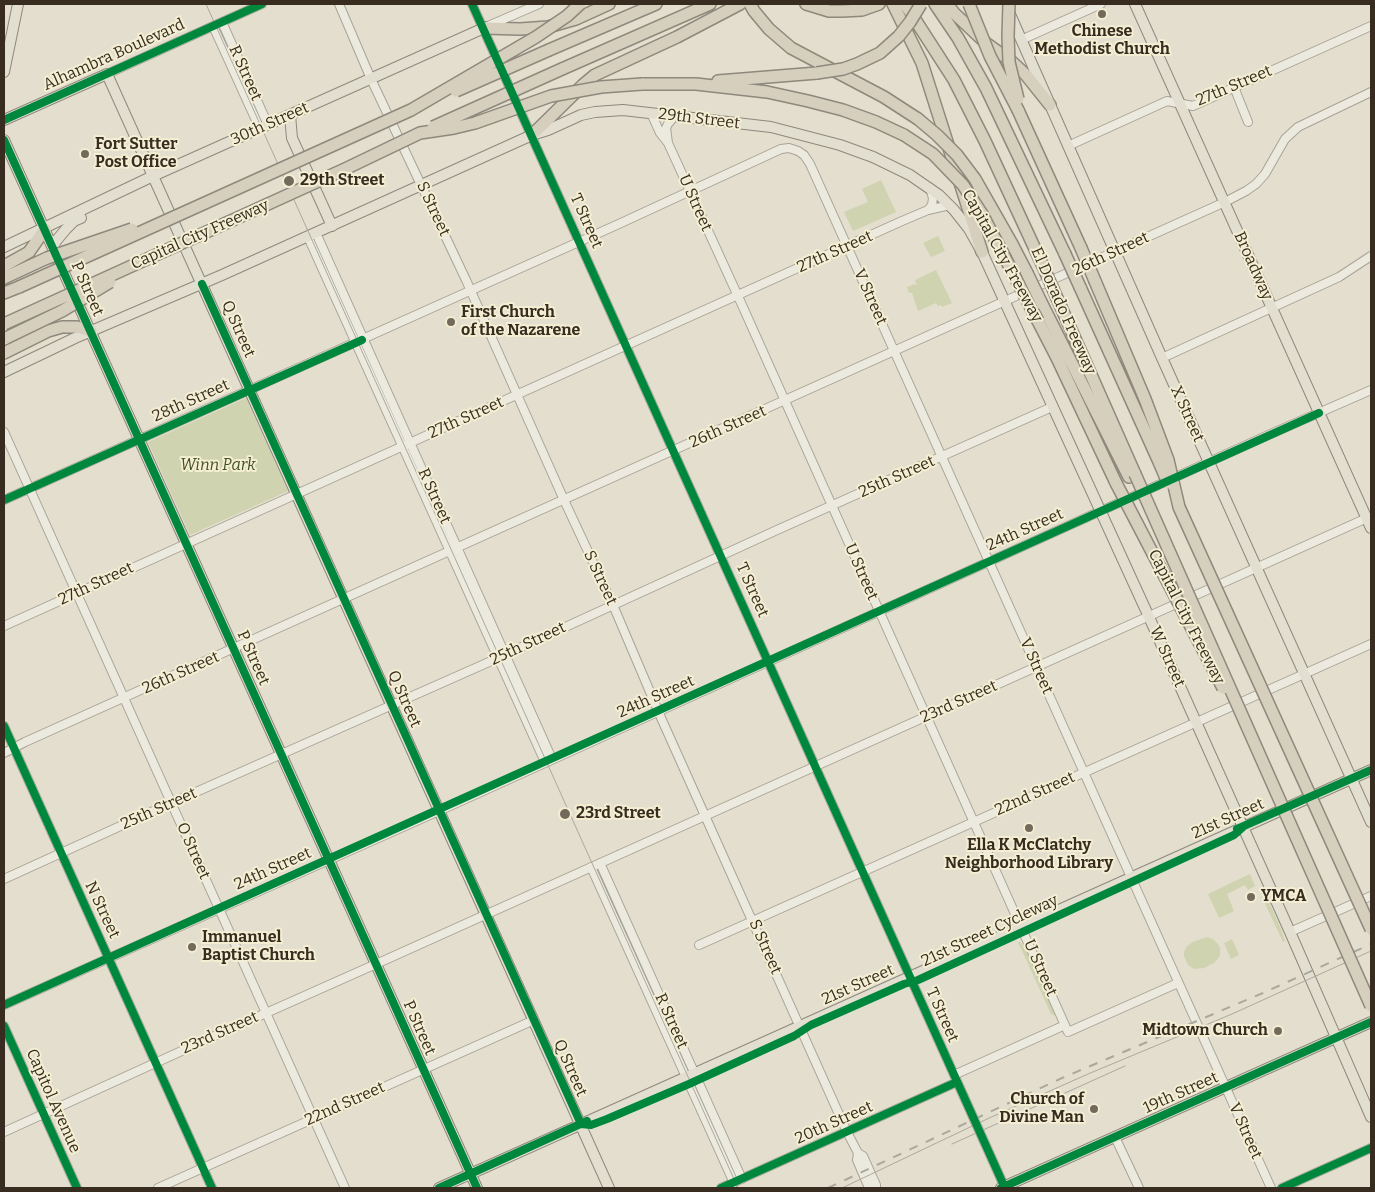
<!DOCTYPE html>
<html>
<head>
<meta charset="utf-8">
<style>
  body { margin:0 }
  #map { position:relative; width:1375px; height:1192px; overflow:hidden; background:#e3decd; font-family:Bitter,serif }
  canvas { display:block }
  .frame { position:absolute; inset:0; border:5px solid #372c1f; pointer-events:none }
</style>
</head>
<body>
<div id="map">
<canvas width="1375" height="1192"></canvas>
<div class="frame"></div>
</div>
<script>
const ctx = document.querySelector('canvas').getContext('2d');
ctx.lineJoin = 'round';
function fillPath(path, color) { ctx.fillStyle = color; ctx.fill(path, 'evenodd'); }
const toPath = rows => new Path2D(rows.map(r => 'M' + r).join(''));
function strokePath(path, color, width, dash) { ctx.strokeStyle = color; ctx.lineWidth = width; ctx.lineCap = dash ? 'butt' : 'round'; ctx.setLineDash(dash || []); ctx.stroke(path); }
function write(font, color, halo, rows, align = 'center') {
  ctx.font = font + ' Bitter,serif'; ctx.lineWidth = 4; ctx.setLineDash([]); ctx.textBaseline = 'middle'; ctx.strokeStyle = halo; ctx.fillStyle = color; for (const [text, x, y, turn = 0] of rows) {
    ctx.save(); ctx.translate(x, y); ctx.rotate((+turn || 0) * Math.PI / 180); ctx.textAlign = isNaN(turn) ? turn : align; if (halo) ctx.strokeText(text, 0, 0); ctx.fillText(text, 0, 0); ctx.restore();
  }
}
const green = toPath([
  [881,180,896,212,853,231,844,212,868,202,862,189],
  [938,236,945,251,931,257,923,243],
  [936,270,952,303,942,307,941,305,938,306,936,303,918,311,912,293,909,293,907,287,915,284,917,285,915,280],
  [246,398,288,491,190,535,148,442],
  [1250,874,1255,886,1248,890,1245,885,1227,894,1234,911,1219,918,1208,894],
  [1266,895,1280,927,1285,941,1283,942,1262,897],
  [1207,937,1213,939,1218,944,1220,948,1220,956,1214,963,1204,968,1194,969,1188,965,1184,956,1184,952,1187,946,1193,942],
  [1232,939,1239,955,1231,959,1224,943],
  [1018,942,1020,942,1026,950,1056,1016,1051,1014]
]);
const minor = toPath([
  [339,4,371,79,466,280,564,500,613,605,662,720,847,1132,858,1153,863,1156,876,1185,876,1188],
  [472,4,1005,1188],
  [222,22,268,125],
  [213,26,260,129],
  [488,26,539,4],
  [1021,40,1101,4],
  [107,74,262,4],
  [1234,87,1248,122],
  [651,113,660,133,668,143,742,305,1068,1032,1178,983],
  [668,143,666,128,668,124,673,118,678,116],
  [1068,146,1167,101,1193,106,1371,26],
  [928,210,932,205,933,198,930,188],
  [316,233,552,759],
  [308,237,545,762],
  [1162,358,1339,277,1371,256],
  [4,432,345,1188],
  [4,500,621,223,781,149,789,148,798,151,804,155,810,164,1271,1188],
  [4,626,902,221,928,210,950,205],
  [4,726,212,1188],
  [4,753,25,742,1225,202,1246,191,1256,184,1265,174,1285,139,1298,127,1371,92],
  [600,863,742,1179],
  [591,867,734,1183],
  [4,879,160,808,489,662,777,530,1052,407],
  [1290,932,1371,896],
  [699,945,1371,644],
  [4,1005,450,806,1275,432,1371,390],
  [4,1026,77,1188],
  [954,1075,1065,1025],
  [4,1132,210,1038,385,960,1367,518],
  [1115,1137,1139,1188],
  [858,1153,857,1160,869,1188],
  [158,1188,534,1020],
  [721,1188,957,1082],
  [1282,1188,1371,1148]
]);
const major = toPath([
  [1135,4,1371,528],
  [1009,12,1162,358,1371,822],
  [4,72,18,4],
  [290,115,292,138,332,226],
  [4,120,107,74,609,1188],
  [4,140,477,1188],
  [4,247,153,176,484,28],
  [53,248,56,241,66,229,74,221,81,218],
  [4,372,75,338,222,275,532,135,548,130,581,115,595,112,623,110,771,127,840,145,873,157,910,175,939,195,954,210,969,229,982,252,1149,617,1290,932,1371,1117],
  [439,1188,1371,770],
  [1001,1188,1371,1022]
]);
const highway = toPath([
  [750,4,754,11,769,29,791,48,884,97,918,119],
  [806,4,829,11,842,11,862,10,879,4],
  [893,4,922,63,982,252],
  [905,4,954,80,985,141,1042,264],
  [935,4,958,38,986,88,1065,254],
  [947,4,954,13,987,44,1011,61,1026,75,1050,105],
  [484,28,520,29,548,27,576,19,609,4],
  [549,50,656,4],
  [562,69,710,4],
  [718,81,817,73],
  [642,84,696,84,767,92,808,101,843,110,876,122,904,135],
  [1018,110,1081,248],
  [532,135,583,85,595,75,677,37,740,4],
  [975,179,1012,244,1027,273],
  [4,266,29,252,45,229],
  [4,278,47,258],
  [1095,281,1145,399,1168,460],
  [1080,287,1160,464],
  [4,293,19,287],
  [1057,298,1135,474],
  [1042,304,1129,477],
  [1038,321,1057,358,1116,483],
  [4,353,48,331,62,327,77,327,91,331]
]);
const tram = toPath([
  [206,4,738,1188],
  [952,1144,1125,1066],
  [842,1188,987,1119,1088,1074,1232,1014,1371,951]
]);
const rail = toPath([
  [828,1188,1062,1078,1263,993,1371,944]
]);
const highwayBridge = toPath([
  [969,4,990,56,1018,110],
  [1009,4,1008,36,1009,62,1018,99],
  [817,73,843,69,857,64,880,53,899,36,910,22,921,4],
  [456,91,549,50],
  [918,119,937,135,957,155,975,179],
  [433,127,562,69],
  [904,135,933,154,963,185,982,214,1038,321],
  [1081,248,1095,281],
  [1065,254,1080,287],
  [47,258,132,229],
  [1042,264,1057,298],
  [1027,273,1042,304],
  [19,287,411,110,536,37,567,16,580,4],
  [4,324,345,169,420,133,454,128,475,123,551,96,601,87,642,84],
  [6,338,62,311,110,282],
  [1168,460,1179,507,1371,929],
  [1160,464,1168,483],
  [1135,474,1371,1006],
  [1116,483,1223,688]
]);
const cycleway = toPath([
  [472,4,1005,1188],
  [4,120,262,4],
  [4,140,477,1188],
  [202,284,581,1124,591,1125,607,1119,689,1084,794,1036,811,1025,904,984,918,980,1234,835,1243,827],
  [4,500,362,340],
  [4,726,212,1188],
  [1237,829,1371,770],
  [4,1005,1319,413],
  [4,1026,77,1188],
  [439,1188,587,1121],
  [721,1188,957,1082],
  [1001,1188,1371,1022],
  [1282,1188,1371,1148]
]);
const markers = [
  [1102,14,5,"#736a5c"],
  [85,154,5,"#736a5c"],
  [289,181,6,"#736a5c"],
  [451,322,5,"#736a5c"],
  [565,814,6,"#736a5c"],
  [1029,828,5,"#736a5c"],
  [1251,897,5,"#736a5c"],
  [192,947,5,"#736a5c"],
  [1278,1031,5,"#736a5c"],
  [1094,1109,5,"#736a5c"]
];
const poiNames = [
  ["Chinese",1102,32,"center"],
  ["Methodist Church",1102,50,"center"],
  ["Fort Sutter",95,145],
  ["Post Office",95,163],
  ["29th Street",300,181],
  ["First Church",461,313],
  ["of the Nazarene",461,331],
  ["23rd Street",576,814],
  ["Ella K McClatchy",1029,846,"center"],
  ["Neighborhood Library",1029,864,"center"],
  ["YMCA",1261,897],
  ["Immanuel",202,938],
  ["Baptist Church",202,956],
  ["Midtown Church",1268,1031,"right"],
  ["Church of",1084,1100,"right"],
  ["Divine Man",1084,1118,"right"]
];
const streetNames = [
  ["Alhambra Boulevard",114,55,-24],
  ["R Street",245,73,66],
  ["27th Street",1234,86,-23],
  ["29th Street",699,119,7],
  ["30th Street",270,124,-24],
  ["U Street",695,203,66],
  ["S Street",433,209,65],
  ["T Street",586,221,66],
  ["Capital City Freeway",200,235,-24],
  ["27th Street",835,252,-24],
  ["26th Street",1111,254,-25],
  ["Capital City Freeway",1002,256,61],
  ["Broadway",1253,266,66],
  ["P Street",87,289,66],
  ["V Street",870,297,66],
  ["El Dorado Freeway",1063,311,66],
  ["Q Street",238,329,66],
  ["28th Street",191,401,-24],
  ["X Street",1187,414,66],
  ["27th Street",466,418,-24],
  ["26th Street",728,427,-24],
  ["25th Street",897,477,-24],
  ["R Street",434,496,66],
  ["24th Street",1025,530,-24],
  ["U Street",861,572,66],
  ["S Street",600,578,65],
  ["27th Street",96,584,-25],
  ["T Street",752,590,66],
  ["Capital City Freeway",1186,617,63],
  ["25th Street",528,644,-25],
  ["W Street",1167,657,66],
  ["P Street",253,658,66],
  ["V Street",1036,666,66],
  ["26th Street",181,673,-24],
  ["24th Street",656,697,-24],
  ["Q Street",404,699,66],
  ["23rd Street",959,702,-24],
  ["22nd Street",1035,794,-24],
  ["25th Street",159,809,-24],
  ["21st Street",1228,819,-24],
  ["O Street",193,851,66],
  ["24th Street",273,869,-24],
  ["N Street",102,910,65],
  ["21st Street Cycleway",990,931,-25],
  ["S Street",765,947,66],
  ["U Street",1040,968,66],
  ["21st Street",858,985,-24],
  ["T Street",942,1015,66],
  ["R Street",671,1021,66],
  ["P Street",419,1028,66],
  ["23rd Street",220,1033,-24],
  ["Q Street",570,1068,66],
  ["19th Street",1181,1093,-24],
  ["Capitol Avenue",53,1101,66],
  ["22nd Street",345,1104,-24],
  ["20th Street",834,1123,-24],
  ["V Street",1245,1131,66]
];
const parkNames = [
  ["Winn Park",218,466]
];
fillPath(green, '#cfd3b0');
strokePath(minor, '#a8a396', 10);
strokePath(major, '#8e887d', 12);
strokePath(highway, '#8e887d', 14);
strokePath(minor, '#ece9de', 8);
strokePath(major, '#e2dfd0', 10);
strokePath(highway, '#d6cfbe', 11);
strokePath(tram, '#aba89e', 1);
strokePath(rail, '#aba89e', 2, [9, 9]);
strokePath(highwayBridge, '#8e887d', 14, []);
strokePath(highwayBridge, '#d6cfbe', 11);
strokePath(cycleway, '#00873e', 8);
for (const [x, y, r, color] of markers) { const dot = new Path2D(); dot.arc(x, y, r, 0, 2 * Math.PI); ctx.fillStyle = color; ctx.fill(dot); strokePath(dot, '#f4eed3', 2); }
write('bold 16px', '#372c1f', '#f4eed3', poiNames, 'left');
write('16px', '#372c1f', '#f4eed3', streetNames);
write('italic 16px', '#435226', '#f4eed3', parkNames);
</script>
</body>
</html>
